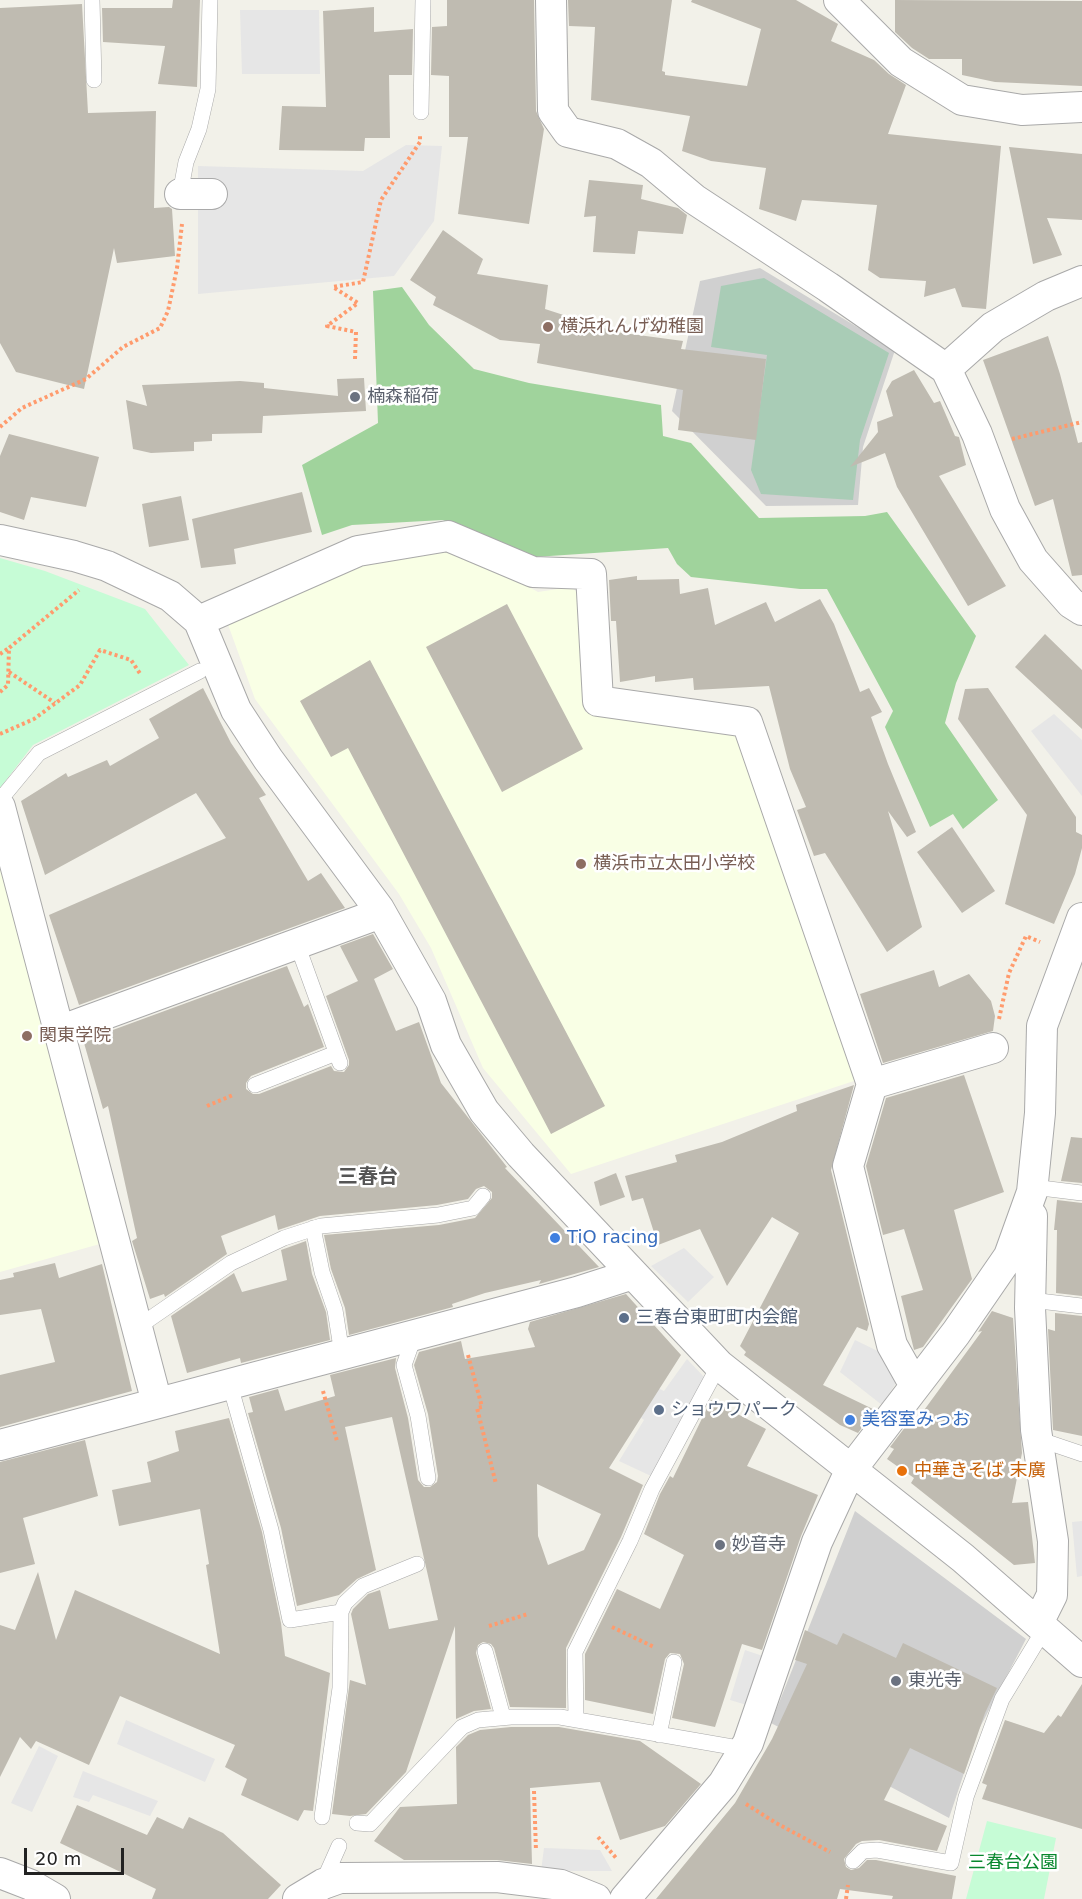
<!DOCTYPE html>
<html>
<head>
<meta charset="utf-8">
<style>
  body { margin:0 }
  #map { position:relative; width:1082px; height:1899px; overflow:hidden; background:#f2f1e9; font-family:"DejaVu Sans",sans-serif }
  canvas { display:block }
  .scale { position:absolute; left:24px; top:1848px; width:100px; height:27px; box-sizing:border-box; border:3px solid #222; border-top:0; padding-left:8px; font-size:18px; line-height:21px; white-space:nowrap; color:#222; -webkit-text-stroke:4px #fff; paint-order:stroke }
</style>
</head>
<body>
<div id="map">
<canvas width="1082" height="1899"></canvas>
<div class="scale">20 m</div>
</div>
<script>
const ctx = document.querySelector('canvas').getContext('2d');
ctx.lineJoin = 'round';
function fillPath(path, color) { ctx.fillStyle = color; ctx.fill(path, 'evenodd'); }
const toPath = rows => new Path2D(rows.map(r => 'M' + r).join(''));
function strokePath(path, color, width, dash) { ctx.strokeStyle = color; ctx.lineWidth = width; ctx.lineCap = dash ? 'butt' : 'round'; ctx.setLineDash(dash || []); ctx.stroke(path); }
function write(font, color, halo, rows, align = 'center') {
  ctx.font = font + ' "DejaVu Sans","Noto Sans JP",sans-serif'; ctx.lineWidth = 5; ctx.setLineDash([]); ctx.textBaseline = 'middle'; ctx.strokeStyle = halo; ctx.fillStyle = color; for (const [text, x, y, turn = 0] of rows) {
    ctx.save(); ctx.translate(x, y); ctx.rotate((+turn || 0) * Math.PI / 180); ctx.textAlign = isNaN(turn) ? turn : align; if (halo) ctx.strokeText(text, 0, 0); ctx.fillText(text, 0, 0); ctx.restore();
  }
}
const education = toPath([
  [459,549,538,592,571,587,582,597,585,712,648,717,740,735,860,1079,571,1174,483,1068,431,948,399,894,255,699,226,619,372,558],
  [0,829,107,1242,0,1272]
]);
const religious = toPath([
  [760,268,895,350,863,447,858,505,766,506,672,411,700,281],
  [855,1511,1026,1639,978,1731,949,1818,771,1723]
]);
const forest = toPath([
  [402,287,429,325,474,369,529,383,661,405,663,436,691,443,759,518,865,516,887,512,976,636,956,683,945,723,998,800,963,829,953,814,930,827,885,727,893,711,827,589,800,589,691,577,677,564,668,548,535,557,443,520,352,525,322,535,302,465,378,423,373,291]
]);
const cemetery = toPath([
  [764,278,889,353,860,440,853,500,761,494,751,470,767,355,711,347,721,286]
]);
const park = toPath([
  [0,558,45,571,145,609,189,665,33,745,0,788],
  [987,1821,1056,1838,1044,1899,966,1899]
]);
const parking = toPath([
  [240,10,319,10,320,74,242,74],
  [406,145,442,146,434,221,394,276,198,294,198,166,363,171],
  [1054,714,1082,740,1082,796,1031,731],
  [684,1248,714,1277,688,1302,651,1266],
  [855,1340,888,1356,896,1383,882,1405,840,1372],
  [687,1359,704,1377,651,1476,619,1461,644,1420,619,1400,637,1378,664,1391],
  [1082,1521,1082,1576,1077,1577,1072,1522],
  [745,1650,766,1657,750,1706,730,1700],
  [126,1720,215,1759,205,1782,117,1744],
  [39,1746,58,1756,32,1812,11,1803],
  [83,1771,158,1801,150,1816,93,1795,89,1802,73,1797],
  [544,1848,600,1850,612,1871,541,1871]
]);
const building = toPath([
  [173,0,200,0,197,87,158,84,165,46,103,42,102,8,172,8],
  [447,0,534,0,536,111,544,129,529,224,458,214,468,137,449,137,449,76,431,75,432,27,447,26],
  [568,0,672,0,662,71,665,72,665,75,747,86,761,29,691,2,692,0,796,0,838,24,831,41,874,60,889,74,906,85,888,134,1001,146,986,309,962,307,955,288,924,297,926,281,880,278,868,270,877,205,802,200,796,221,759,209,766,168,711,161,682,151,690,116,591,100,595,27,569,26],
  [895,0,1082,1,1082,86,995,82,962,75,962,59,929,59,912,48,895,32],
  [82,4,88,113,156,111,154,208,169,207,172,209,175,256,117,263,114,248,84,389,16,372,0,343,0,8],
  [374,7,374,32,413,29,412,75,389,75,390,138,365,138,364,151,279,150,282,106,326,107,323,11],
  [1009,147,1082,154,1082,220,1047,218,1062,255,1033,264],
  [589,180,643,185,641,199,678,208,687,215,683,234,638,231,635,254,593,252,596,216,584,217],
  [443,230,483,259,477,274,548,285,545,309,616,332,683,341,681,349,766,359,756,440,678,430,683,390,537,363,540,344,500,340,433,305,436,297,410,280],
  [1048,336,1060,374,1078,443,1082,442,1082,575,1072,576,1053,499,1035,506,983,360],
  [914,370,934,403,940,401,955,436,959,437,966,465,939,476,1006,586,968,606,897,487,885,453,850,467,878,432,877,422,893,416,886,391,892,381],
  [364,378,366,411,263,416,262,433,212,434,212,441,194,442,194,451,151,453,133,449,126,400,147,406,142,385,240,381,264,383,264,388,338,396,337,379],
  [9,434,99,457,86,507,31,497,24,520,0,512,0,456],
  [302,492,312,532,234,549,236,564,201,568,192,519],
  [181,496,189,540,149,547,142,504],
  [637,576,637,580,679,579,680,594,708,588,715,625,766,602,775,622,820,599,834,624,860,692,869,688,882,712,871,717,888,764,916,832,907,837,888,811,922,927,887,952,825,853,814,856,797,810,806,807,790,769,769,686,694,690,693,678,655,682,655,676,620,682,616,621,611,621,609,580],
  [507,604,583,749,502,792,426,647],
  [1045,634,1082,670,1082,729,1015,667],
  [370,660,605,1106,551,1134,348,748,331,757,300,701],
  [203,688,231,743,266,795,259,798,308,881,321,873,345,908,79,1005,49,915,226,838,196,793,45,875,21,801,66,773,68,777,107,760,110,766,159,738,149,719],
  [988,688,1076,817,1076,832,1082,835,1082,848,1075,874,1054,924,1005,904,1027,815,958,719,965,689],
  [952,827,995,891,962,913,917,852],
  [373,934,393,969,374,979,396,1031,419,1022,441,1083,507,1167,505,1168,599,1267,539,1284,541,1280,485,1293,452,1304,453,1307,349,1335,345,1308,331,1269,324,1235,439,1225,475,1218,492,1198,492,1192,484,1186,476,1189,468,1199,437,1205,320,1216,278,1230,275,1215,221,1236,227,1254,165,1297,164,1294,150,1299,132,1241,137,1238,108,1106,103,1109,84,1043,91,1040,91,1038,287,966,304,1007,308,1004,324,1047,251,1076,246,1083,246,1089,253,1094,259,1094,331,1066,334,1071,344,1072,349,1065,349,1060,326,996,358,981,340,946],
  [934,970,939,987,969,974,991,1001,995,1016,993,1031,883,1063,860,994],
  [964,1075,1004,1192,954,1210,972,1279,923,1347,914,1350,901,1296,923,1290,904,1229,883,1235,866,1166,886,1098],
  [854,1085,831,1170,869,1324,867,1331,857,1327,823,1385,875,1410,858,1433,840,1425,744,1355,746,1352,740,1346,799,1233,772,1217,727,1286,700,1229,658,1245,643,1198,632,1201,625,1176,677,1162,675,1155,722,1142,797,1111,796,1105],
  [1071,1137,1082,1138,1082,1183,1061,1181],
  [616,1173,625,1197,600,1206,594,1182],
  [1057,1200,1082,1203,1082,1296,1056,1293,1057,1230,1054,1230],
  [306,1241,312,1274,326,1312,330,1340,241,1363,240,1358,187,1373,171,1316,234,1273,242,1292,287,1280,281,1250],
  [55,1263,59,1278,102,1264,132,1391,0,1427,0,1375,55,1362,41,1309,0,1315,0,1280,14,1277,13,1273],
  [626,1294,681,1355,609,1468,643,1485,621,1537,566,1648,566,1708,510,1707,494,1648,491,1644,483,1642,478,1645,476,1653,491,1709,474,1711,456,1719,455,1626,406,1772,366,1814,350,1816,332,1814,350,1680,366,1685,351,1614,353,1609,368,1594,380,1590,389,1629,438,1620,392,1417,345,1427,376,1570,357,1579,339,1595,297,1606,281,1528,248,1413,253,1412,249,1397,278,1389,285,1411,335,1396,330,1375,396,1358,395,1368,408,1418,418,1480,424,1487,430,1487,437,1482,438,1476,428,1414,414,1365,419,1352,461,1341,465,1359,535,1347,528,1329,530,1322],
  [537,1484,601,1514,584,1550,548,1565,538,1536],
  [992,1311,1013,1318,1022,1453,1012,1503,1028,1502,1035,1563,1014,1565,911,1483,914,1478,887,1459,894,1449,890,1447,906,1426,911,1428,982,1331,978,1332],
  [1055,1313,1082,1316,1082,1436,1053,1430,1048,1329,1055,1331],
  [711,1400,766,1429,747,1466,818,1495,801,1536,762,1650,742,1644,715,1727,672,1718,684,1664,680,1654,670,1653,665,1659,653,1714,585,1700,585,1654,617,1589,660,1609,684,1555,644,1534,660,1494,670,1476,673,1478],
  [229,1418,262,1532,281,1623,285,1656,330,1673,313,1811,304,1810,298,1821,241,1795,247,1779,225,1767,235,1745,120,1696,89,1765,36,1741,31,1749,20,1737,0,1777,0,1625,15,1630,38,1572,56,1640,75,1590,220,1654,206,1565,209,1564,200,1509,119,1526,112,1490,151,1482,147,1462,179,1451,175,1431],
  [85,1440,98,1496,23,1518,35,1564,0,1573,0,1462],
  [805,1630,837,1645,843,1633,896,1658,903,1643,997,1688,985,1713,964,1774,910,1748,884,1800,947,1826,937,1851,879,1840,862,1841,856,1844,844,1859,846,1867,851,1870,859,1868,867,1860,876,1860,956,1876,952,1899,892,1899,893,1896,840,1889,837,1899,656,1899,735,1803,772,1739,807,1664,795,1660],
  [1082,1684,1082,1829,982,1799,987,1785,982,1783,1005,1720,1044,1733,1058,1715,1061,1717],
  [511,1727,559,1727,640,1741,701,1784,665,1826,620,1840,600,1782,530,1788,532,1864,497,1860,404,1860,374,1841,400,1807,457,1804,456,1747,468,1735,480,1730],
  [77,1805,147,1835,157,1817,183,1829,189,1817,223,1833,281,1885,268,1899,152,1899,156,1889,60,1843]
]);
const path = toPath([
  [355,359,356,332,327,326,358,303,333,287,363,282,381,200,420,142,420,134],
  [0,427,22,408,86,379,123,347,160,328,168,311,177,268,182,224],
  [1012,439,1082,422],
  [0,654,9,648],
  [9,672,55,703],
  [0,692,8,685,9,648,79,590],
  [0,734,34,719,80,685,100,650,131,660,141,675],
  [999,1019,1009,973,1026,936,1040,942],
  [207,1106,233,1095],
  [468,1355,482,1407,477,1408,496,1484],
  [323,1391,337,1441],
  [489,1626,528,1614],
  [612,1627,654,1647],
  [534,1791,536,1851],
  [746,1804,776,1823,830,1852],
  [598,1837,617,1859],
  [846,1899,848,1885]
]);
const lane = toPath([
  [92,0,94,80],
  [421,112,423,0],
  [180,194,186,162,199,129,208,89,210,0],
  [0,800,39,753,200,671],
  [297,944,340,1063],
  [255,1085,336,1053],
  [1033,1187,1082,1193],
  [313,1228,322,1272,335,1310,342,1354],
  [1031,1300,1082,1306],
  [138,1327,231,1263,284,1238,321,1226,438,1215,473,1208,483,1196],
  [415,1334,404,1365,418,1416,428,1478],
  [230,1385,271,1530,290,1620,341,1612,340,1688,322,1817],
  [1038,1439,1082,1454],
  [341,1612,345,1603,363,1586,417,1564],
  [485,1651,503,1717],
  [576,1720,575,1652,630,1541,652,1489,719,1365],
  [659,1735,674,1662],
  [357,1823,370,1824,462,1727,478,1720,511,1717,560,1717,744,1749],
  [853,1861,863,1851,877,1850,951,1863,966,1797,1002,1699,1045,1628],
  [323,1882,339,1846]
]);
const street = toPath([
  [551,0,553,111,568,132,617,144,651,163,694,199,828,287,946,369,977,434,1005,509,1033,560,1071,603,1082,610],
  [839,0,901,62,962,100,1022,110,1082,107],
  [180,194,212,194],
  [946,369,993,327,1046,296,1082,281],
  [0,540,74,556,107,566,170,596,199,621,236,710,268,759,379,909,431,1001,446,1045,484,1111,521,1155,719,1365,963,1558,1082,1662],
  [199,621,358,551,448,536,533,572,591,574,598,701,747,722,872,1084,848,1166,892,1345,915,1386],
  [0,807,157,1403],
  [59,1031,381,913],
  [872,1084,993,1048],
  [1032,1216,1030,1308,1036,1430,1053,1541,1052,1595,1038,1623],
  [0,1445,577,1292,633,1274],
  [0,1873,31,1885,55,1899],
  [298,1899,323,1884,340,1878,497,1877,561,1885,596,1899],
  [625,1899,723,1784,748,1743,817,1542,850,1471,956,1333,1009,1256,1032,1192,1040,1113,1042,1026,1082,918]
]);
const markers = [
  [548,327,6,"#8d6e63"],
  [355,397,6,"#6b7280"],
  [581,864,6,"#8d6e63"],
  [27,1036,6,"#8d6e63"],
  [555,1238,6,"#3f7fe0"],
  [624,1318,6,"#5c6f8a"],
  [659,1410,6,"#5c6f8a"],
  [850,1420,6,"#3f7fe0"],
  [902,1471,6,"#e8710a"],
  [720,1545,6,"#6b7280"],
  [896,1681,6,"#6b7280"]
];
const educationNames = [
  ["横浜れんげ幼稚園",560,327],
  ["横浜市立太田小学校",593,864],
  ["関東学院",39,1036]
];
const worshipNames = [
  ["楠森稲荷",367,397],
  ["妙音寺",732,1545],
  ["東光寺",908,1681]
];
const shopNames = [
  ["TiO racing",567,1238],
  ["美容室みっお",862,1420]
];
const serviceNames = [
  ["三春台東町町内会館",636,1318],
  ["ショウワパーク",671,1410]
];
const foodNames = [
  ["中華きそば 末廣",914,1471]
];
const parkNames = [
  ["三春台公園",1013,1863]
];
const neighbourhoodNames = [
  ["三春台",368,1178]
];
fillPath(education, '#f9ffe5');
fillPath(religious, '#d0d0d0');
fillPath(forest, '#a0d39c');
fillPath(cemetery, '#a9ccb6');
fillPath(park, '#c6fcd6');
fillPath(parking, '#e6e6e6');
fillPath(building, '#bfbbb1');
strokePath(lane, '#a9a9a9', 16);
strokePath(street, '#a9a9a9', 32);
strokePath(path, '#ff9b6d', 4, [3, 3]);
strokePath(lane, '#fff', 15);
strokePath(street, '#fff', 30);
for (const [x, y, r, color] of markers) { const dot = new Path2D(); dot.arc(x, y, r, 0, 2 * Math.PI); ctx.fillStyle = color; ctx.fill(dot); strokePath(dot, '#fff', 2); }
write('18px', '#785e54', '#fff', educationNames, 'left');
write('18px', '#5b616d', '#fff', worshipNames, 'left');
write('18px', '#366cbe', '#fff', shopNames, 'left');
write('18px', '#4e5e75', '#fff', serviceNames, 'left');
write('18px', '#c56008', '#fff', foodNames, 'left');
write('18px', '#08882e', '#fff', parkNames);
write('bold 20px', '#555', '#fff', neighbourhoodNames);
</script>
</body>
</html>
